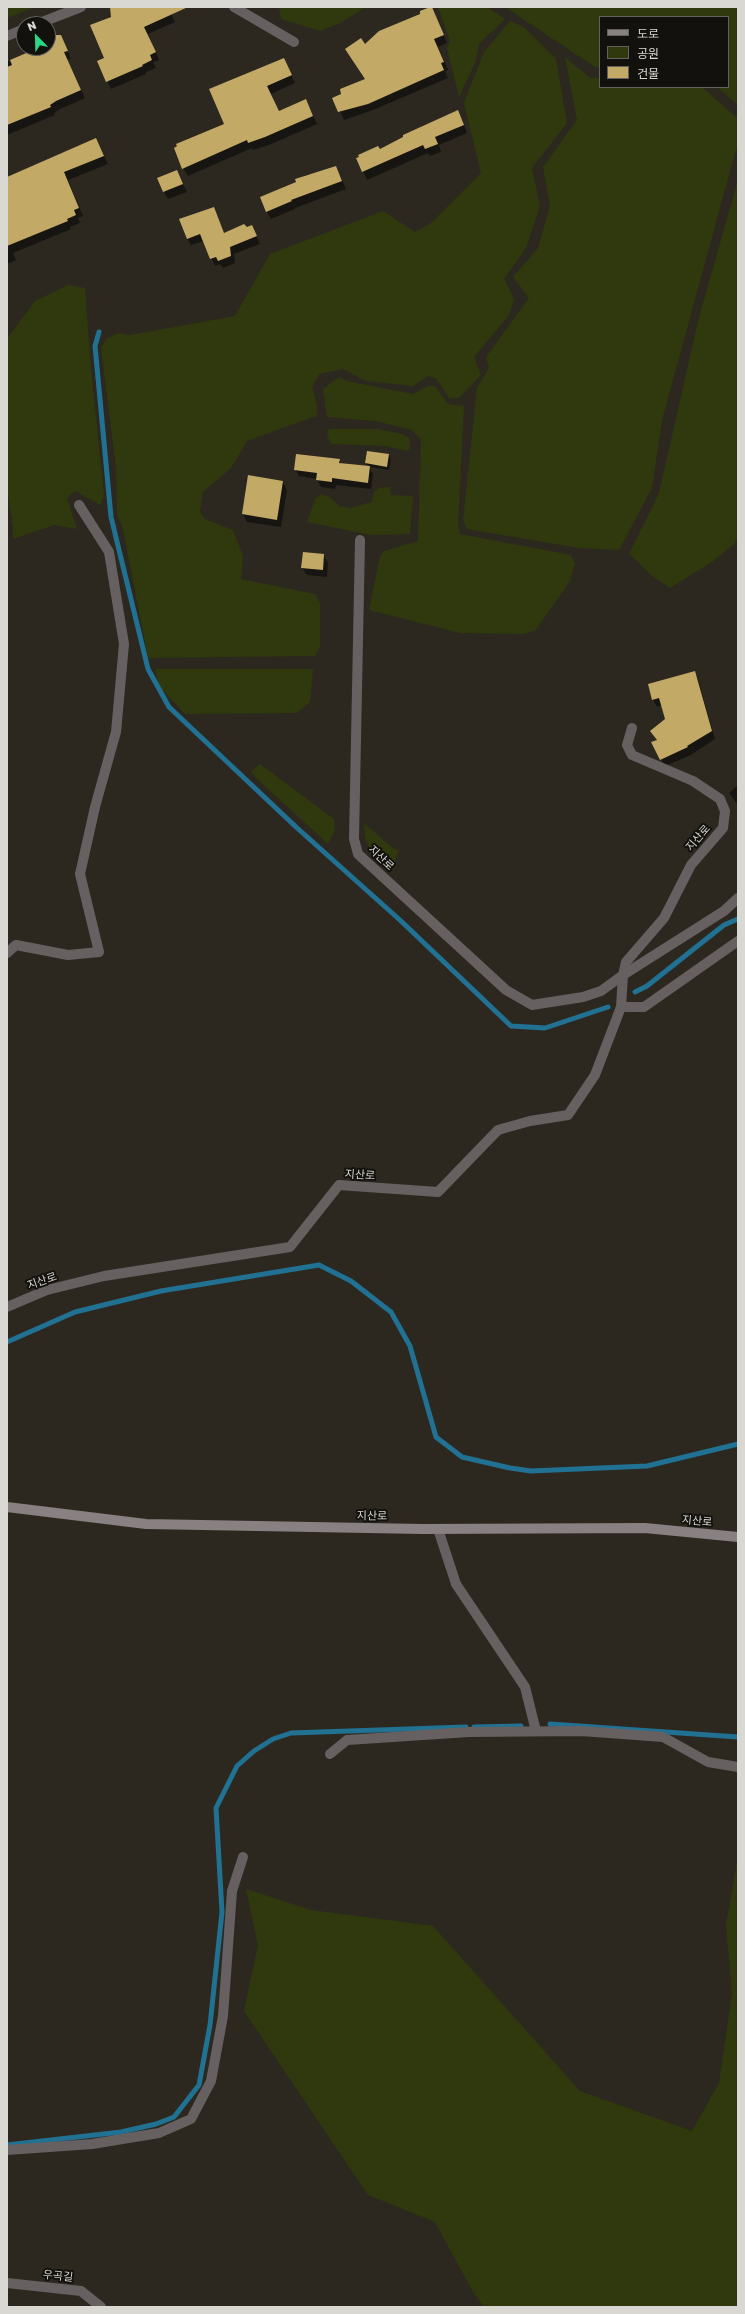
<!DOCTYPE html>
<html>
<head>
<meta charset="utf-8">
<style>
  body { margin:0 }
  #map { position:relative; width:745px; height:2314px; overflow:hidden; background:#2c2820; font-family:"Golos Text","Noto Sans KR",sans-serif }
  canvas { display:block }
  .frame { position:absolute; inset:0; border:8px solid #dad8d2; pointer-events:none }
  .legend { position:absolute; left:599px; top:16px; width:130px; height:72px; box-sizing:border-box; background:#13110d; border:1px solid #63615c; margin:0; padding:5px 7px; list-style:none; font-size:12px; color:#dad8d2 }
  .legend li { display:flex; align-items:center; gap:8px; height:20px }
  .legend b { width:20px; border:1px solid #63615c }
  .north { position:absolute; left:16px; top:16px; width:40px; height:40px; box-sizing:border-box; background:#13110d; border:1px solid #63615c; border-radius:50%; rotate:337deg; font-size:11px; font-weight:700; line-height:16px; text-align:center; color:#dad8d2 }
  .north::after { content:''; display:block; margin:auto; width:14px; height:18px; background:#29d885; clip-path:polygon(50% 0,100% 100%,50% 72%,0 100%) }
</style>
</head>
<body>
<div id="map">
<canvas width="745" height="2314"></canvas>
<div class="frame"></div>
<ul class="legend">
<li><b style="height:5px;background:#898081"></b>도로</li>
<li><b style="height:11px;background:#30390d"></b>공원</li>
<li><b style="height:11px;background:#c3a966"></b>건물</li>
</ul>
<div class="north">N</div>
</div>
<script>
const ctx = document.querySelector('canvas').getContext('2d');
ctx.lineJoin = 'round';
function fillPath(path, color) { ctx.fillStyle = color; ctx.fill(path, 'evenodd'); }
const toPath = rows => new Path2D(rows.map(r => 'M' + r).join(''));
function strokePath(path, color, width, dash) { ctx.strokeStyle = color; ctx.lineWidth = width; ctx.lineCap = dash ? 'butt' : 'round'; ctx.setLineDash(dash || []); ctx.stroke(path); }
function write(font, color, halo, rows, align = 'center') {
  ctx.font = font + ' "Golos Text","Noto Sans KR",sans-serif'; ctx.lineWidth = 4; ctx.setLineDash([]); ctx.textBaseline = 'middle'; ctx.strokeStyle = halo; ctx.fillStyle = color; for (const [text, x, y, turn = 0] of rows) {
    ctx.save(); ctx.translate(x, y); ctx.rotate((+turn || 0) * Math.PI / 180); ctx.textAlign = isNaN(turn) ? turn : align; if (halo) ctx.strokeText(text, 0, 0); ctx.fillText(text, 0, 0); ctx.restore();
  }
}
const green = toPath([
  [7,7,35,7,7,18],
  [279,7,366,7,340,23,320,31,281,19],
  [438,7,487,7,505,19,479,44,475,63,459,97,447,48,450,41],
  [505,7,738,7,738,105,717,87,728,87,728,17,600,17,600,67,595,67],
  [510,21,524,27,556,59,567,123,532,168,540,206,526,248,504,279,514,299,509,315,474,357,481,375,459,398,449,398,436,378,428,376,413,386,366,381,343,369,319,374,312,387,317,405,316,416,247,441,231,468,203,492,200,512,205,519,233,530,243,556,241,579,315,594,320,604,320,646,315,656,148,658,123,529,117,514,116,468,101,348,107,338,119,333,130,335,235,316,270,254,383,211,415,232,431,223,481,173,464,103,484,52],
  [565,57,590,78,600,78,600,87,702,87,738,119,738,142,662,420,652,488,619,550,579,548,467,529,463,520,477,388,489,368,486,357,529,298,513,277,538,248,550,206,543,167,577,120],
  [738,180,738,535,734,544,712,562,670,588,651,575,629,554,659,493,698,321],
  [68,285,85,288,90,359,104,496,100,505,75,491,67,498,77,529,54,525,13,539,13,528,7,488,7,339,35,301],
  [339,377,347,381,413,394,428,386,435,386,448,404,464,406,458,526,460,534,571,555,575,564,570,581,535,631,522,634,460,633,369,610,380,556,384,551,418,541,421,440,412,430,376,421,327,417,323,389],
  [329,429,377,429,402,434,409,438,410,448,407,451,385,446,331,444,327,435],
  [390,487,391,495,413,496,410,534,371,535,307,522,315,499,321,494,330,497,339,506,350,508,371,502,375,491,379,488],
  [313,669,310,702,297,713,185,714,159,686,155,669],
  [260,764,334,819,335,830,328,844,257,779,251,771],
  [364,823,394,849,399,850,393,866,382,860,369,848,365,837],
  [738,1856,738,2307,484,2307,473,2292,435,2222,368,2195,244,2011,258,1945,246,1889,311,1910,433,1926,580,2091,692,2131,719,2083,732,1993,726,1925]
]);
const shadow = toPath([
  [131,7,168,7,175,22,148,34,159,60,153,62,156,68,146,72,146,74,111,89,98,62,106,59,92,25],
  [432,7,447,43,438,47,448,70,445,71,448,78,373,110,344,120,334,98,366,79,364,45],
  [53,34,55,37,60,35,64,42,71,59,67,60,85,98,60,109,54,113,55,115,7,135,7,62,40,48,48,48,48,36],
  [284,60,295,83,271,94,279,111,306,100,317,124,269,145,253,150,252,148,188,176,183,168],
  [462,119,467,133,439,145,441,152,430,156,428,153,367,180,358,159],
  [96,140,108,164,68,180,83,216,78,218,80,223,70,227,71,229,13,253,16,260,7,264,9,177],
  [177,172,187,192,168,199,164,192],
  [309,174,310,176,340,175,346,189,295,208,295,209,271,219,267,212,297,183,296,179],
  [213,208,224,234,252,226,260,244,234,254,235,263,223,268,220,264,215,266,204,241,191,245,187,238],
  [368,452,389,455,391,459,389,470,369,467,373,474,371,489,336,485,335,489,321,487,317,479,299,476,295,469,339,460,341,464,368,467,366,463],
  [283,482,287,490,281,527,247,522,243,514],
  [323,555,328,563,327,577,307,575,302,568],
  [694,672,698,679,715,739,691,755,665,766,661,759,657,740,651,731,666,719,662,705,657,707,653,700],
  [738,785,738,805,729,793]
]);
const stream = toPath([
  [99,332,95,346,111,517,148,669,169,707,296,827,401,921,511,1026,545,1028,608,1007],
  [635,992,647,986,724,925,738,919],
  [7,1342,75,1312,161,1291,319,1265,351,1281,391,1312,410,1346,436,1437,462,1457,510,1468,531,1471,647,1466,738,1444],
  [550,1724,738,1737],
  [474,1727,521,1726],
  [7,2145,121,2132,156,2124,174,2117,199,2085,210,2025,222,1912,216,1808,237,1766,254,1751,273,1739,291,1733,466,1727]
]);
const building = toPath([
  [110,7,188,7,144,27,156,52,150,55,152,60,142,65,143,66,106,82,97,61,104,58,90,25,111,17],
  [430,7,432,7,444,35,434,39,444,62,441,63,444,70,368,104,338,112,332,98,341,94,340,89,365,79,345,49,361,38,365,44,379,31,420,14,420,11],
  [56,35,61,35,68,51,64,52,81,90,56,101,50,105,51,107,7,125,7,67,12,65,10,60,38,48,48,48,48,39],
  [284,58,292,75,267,86,279,111,306,99,313,116,265,137,248,143,247,140,182,169,174,148,177,146,176,144,224,124,209,89],
  [458,110,464,125,435,137,438,144,425,149,423,145,362,172,356,158,359,157,358,155,378,146,380,149,403,137,403,135],
  [96,138,104,156,64,172,79,208,74,210,76,215,67,219,68,221,7,246,7,177],
  [336,166,342,181,291,200,292,201,266,212,260,197,296,182,295,179],
  [177,170,183,184,163,192,157,178],
  [214,207,224,233,244,224,247,227,252,225,257,236,230,247,231,256,218,261,216,257,210,259,200,234,187,239,179,219],
  [367,451,389,454,387,467,365,463],
  [296,454,340,459,339,463,370,466,368,483,332,478,332,482,316,480,317,473,294,470],
  [248,475,283,481,277,520,242,514],
  [303,552,324,554,323,570,301,568],
  [695,671,712,731,687,746,688,747,660,760,651,742,657,740,650,731,665,719,659,698,652,700,648,684]
]);
const lane = toPath([
  [360,540,354,839,358,854,506,990,532,1005,583,997,601,991,623,975,626,962,664,918,691,865,723,828,725,811,720,799,693,781,632,755,627,745,632,728],
  [621,1007,644,1007,738,941],
  [438,1529,456,1584,525,1687,536,1731],
  [330,1754,347,1740,469,1732,581,1731,663,1737,708,1762,738,1767],
  [7,2150,92,2144,159,2133,191,2119,211,2081,223,2016,232,1891,243,1857],
  [7,2283,81,2291,101,2307]
]);
const street = toPath([
  [234,7,294,42],
  [37,24,81,7],
  [7,36,24,29],
  [7,953,16,945,68,955,99,952,80,874,95,807,116,732,124,644,109,552,79,505],
  [7,1307,47,1290,104,1276,290,1247,339,1185,438,1192,498,1130,530,1121,568,1115,595,1075,621,1007,623,975,724,911,738,898]
]);
const secondary = toPath([
  [7,1507,146,1524,423,1529,645,1528,738,1537]
]);
const streetNames = [
  ["지산로",698,838,-49],
  ["지산로",381,858,44],
  ["지산로",360,1175,4],
  ["지산로",42,1281,-19],
  ["지산로",372,1516,1],
  ["지산로",697,1521,5],
  ["우곡길",58,2276,6]
];
fillPath(green, '#30390d');
fillPath(shadow, '#0007');
strokePath(stream, '#217193', 5);
fillPath(building, '#c3a966');
strokePath(lane, '#666061', 10);
strokePath(street, '#666061', 10);
strokePath(secondary, '#898081', 10);
write('11px', '#dad8d2', '#13110d', streetNames);
</script>
</body>
</html>
